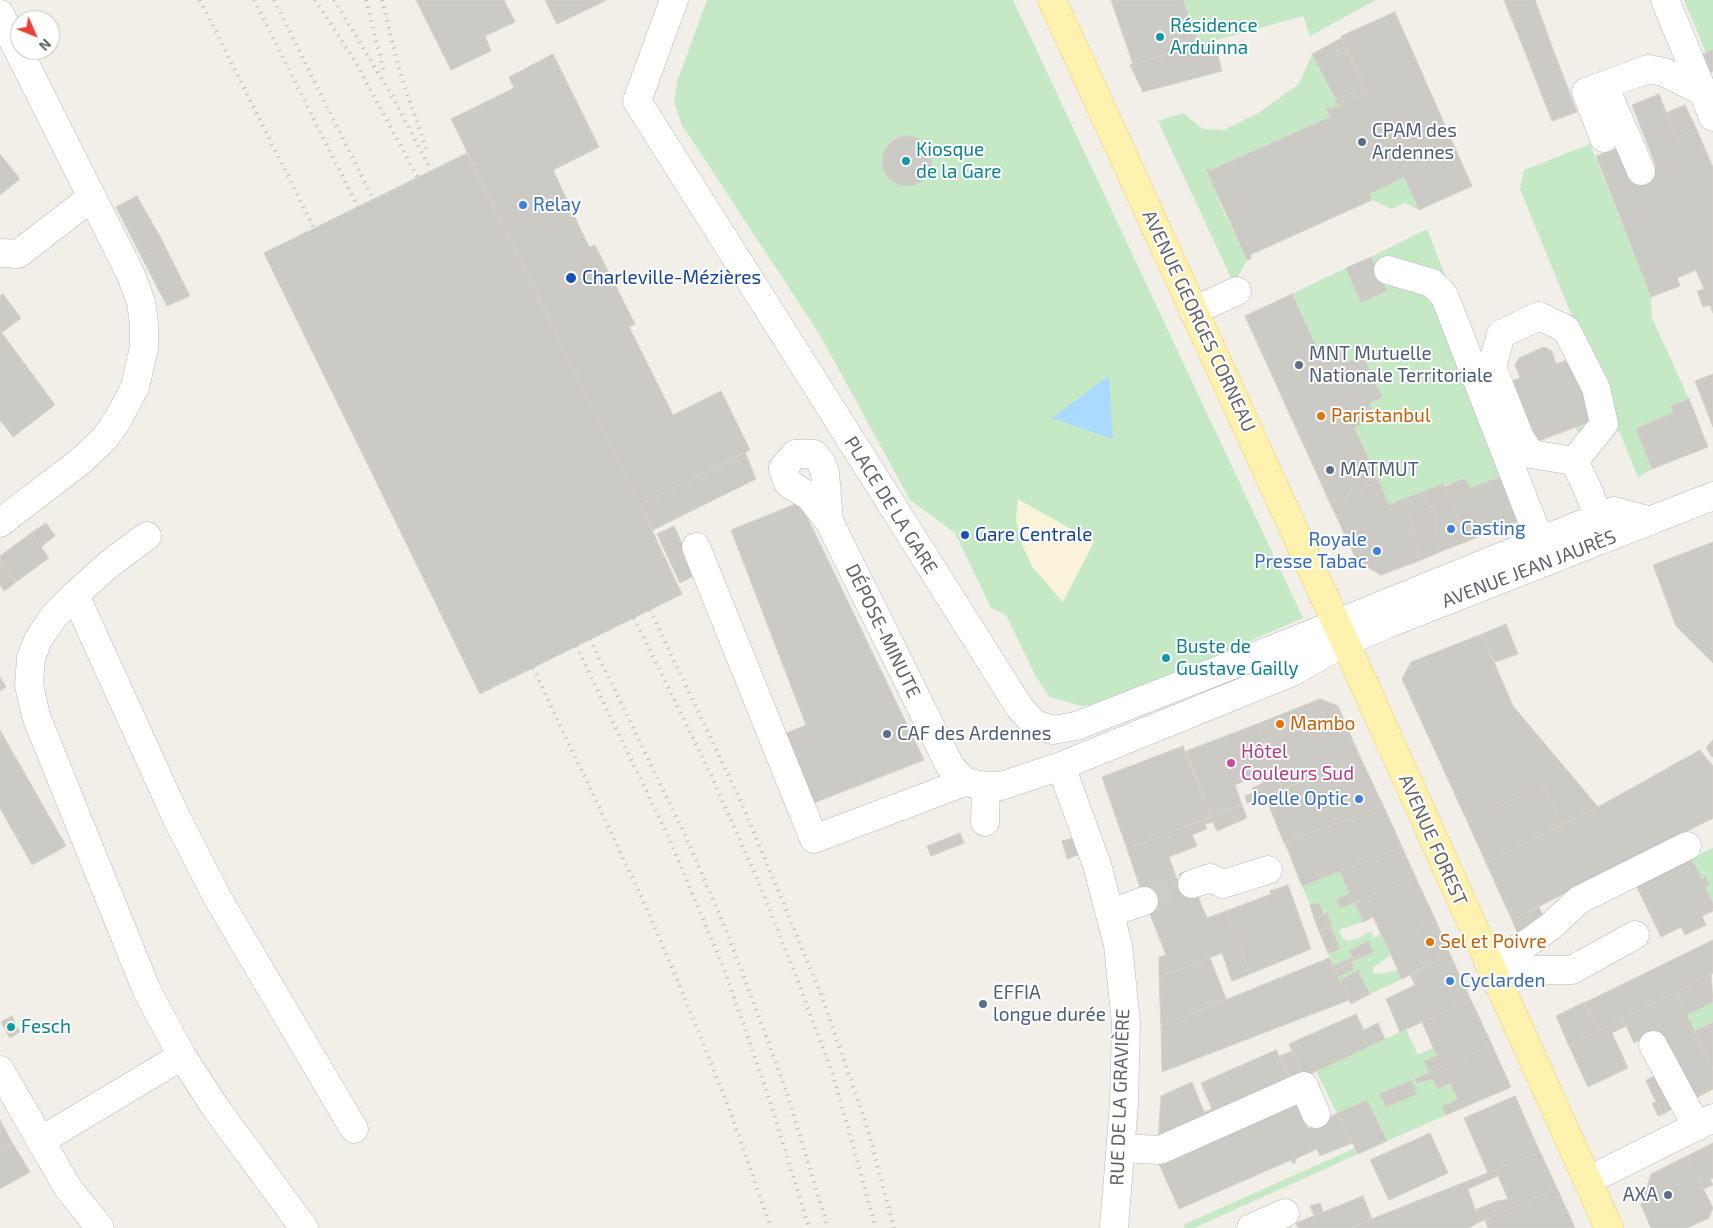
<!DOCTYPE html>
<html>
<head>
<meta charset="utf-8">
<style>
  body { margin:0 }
  #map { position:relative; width:1713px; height:1228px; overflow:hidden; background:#f1efe8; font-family:"Exo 2",sans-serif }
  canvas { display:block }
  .north { position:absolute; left:10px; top:10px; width:50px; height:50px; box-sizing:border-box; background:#fff; border:1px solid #bfc1c3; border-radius:50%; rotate:134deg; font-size:14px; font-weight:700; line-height:20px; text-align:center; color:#5f6368 }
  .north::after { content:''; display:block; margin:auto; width:18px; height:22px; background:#ea4335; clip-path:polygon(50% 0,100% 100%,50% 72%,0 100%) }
</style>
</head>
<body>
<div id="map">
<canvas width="1713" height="1228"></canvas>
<div class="north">N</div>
</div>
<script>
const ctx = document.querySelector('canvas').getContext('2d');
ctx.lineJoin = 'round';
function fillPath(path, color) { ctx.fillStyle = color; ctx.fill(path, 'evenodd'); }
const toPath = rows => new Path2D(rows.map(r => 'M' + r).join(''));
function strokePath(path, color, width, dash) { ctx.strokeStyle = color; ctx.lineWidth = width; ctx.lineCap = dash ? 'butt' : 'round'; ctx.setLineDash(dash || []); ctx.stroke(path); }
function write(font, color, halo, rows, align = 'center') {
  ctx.font = font + ' "Exo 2",sans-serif'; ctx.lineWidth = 4; ctx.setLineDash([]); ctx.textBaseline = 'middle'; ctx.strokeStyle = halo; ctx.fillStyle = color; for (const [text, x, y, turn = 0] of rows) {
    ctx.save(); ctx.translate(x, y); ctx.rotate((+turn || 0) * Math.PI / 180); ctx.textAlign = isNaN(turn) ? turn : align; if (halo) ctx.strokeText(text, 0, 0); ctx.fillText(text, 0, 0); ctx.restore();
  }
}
const green = toPath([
  [707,0,1013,0,1303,618,1106,703,1081,706,1050,697,1036,677,1006,615,991,608,955,533,910,500,820,335,682,125,674,102,677,82],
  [1183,0,1376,0,1310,36,1303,16,1199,45],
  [1684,0,1713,0,1713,50,1706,53],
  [1312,54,1338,106,1330,109,1329,106,1326,108,1330,117,1211,170,1210,168,1207,169,1222,208,1247,260,1234,284,1158,121,1183,113,1203,129,1224,130,1260,112,1299,84],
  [1590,144,1651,297,1652,318,1689,399,1671,406,1673,413,1636,428,1652,469,1638,477,1619,431,1596,441,1583,438,1574,427,1611,412,1520,189,1524,170],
  [1404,177,1419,210,1405,203,1391,209,1372,200,1369,194],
  [1427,229,1513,451,1506,475,1470,488,1465,478,1389,505,1354,427,1375,418,1369,404,1382,397,1363,356,1348,362,1342,350,1322,359,1292,294,1346,268,1361,303,1387,292,1371,257],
  [1713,848,1713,903,1705,887,1709,885,1706,878,1702,879,1691,858],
  [1340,871,1349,893,1336,900,1340,908,1355,902,1363,922,1339,930,1342,938,1348,941,1357,939,1367,933,1372,932,1373,938,1381,933,1391,955,1374,967,1373,973,1380,974,1398,970,1402,979,1370,994,1358,972,1340,980,1338,977,1354,969,1352,963,1373,952,1367,941,1349,951,1352,957,1333,966,1328,953,1339,948,1332,926,1320,905,1316,903,1310,905,1302,886],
  [1713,1002,1713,1022,1695,1030,1687,1015],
  [1406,1029,1418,1055,1433,1048,1437,1056,1425,1061,1429,1073,1415,1079,1416,1083,1433,1079,1438,1089,1450,1083,1458,1099,1443,1107,1446,1115,1387,1141,1367,1100,1337,1113,1316,1071],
  [1355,1148,1358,1154,1194,1228,1185,1228,1183,1225]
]);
const sand = toPath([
  [1018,499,1094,542,1063,602,1033,568,1023,547,1016,520]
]);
const water = toPath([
  [1109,376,1113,439,1052,418]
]);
const building = toPath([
  [416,0,504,0,515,22,485,36,491,51,451,70,416,0],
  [545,0,607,0,557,24,545,0],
  [1111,0,1183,0,1199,45,1133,64,1111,0],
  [1504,0,1535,0,1554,52,1529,62,1504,0],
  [1395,12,1472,186,1419,210,1404,177,1369,194,1372,200,1250,255,1251,259,1247,260,1206,169,1210,168,1211,170,1330,117,1326,108,1329,106,1330,109,1367,93,1341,36,1395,12],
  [1342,38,1347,51,1339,55,1334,42,1342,38],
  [1214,41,1222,71,1143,92,1130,65,1214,41],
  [1334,42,1339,55,1347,51,1367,93,1357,97,1354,91,1336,100,1312,54,1334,42],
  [1713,50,1713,71,1709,73,1701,55,1713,50],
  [1554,52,1577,112,1552,121,1529,62,1554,52],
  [553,54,599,147,553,170,589,247,595,245,635,324,629,327,673,415,721,391,750,450,640,505,451,119,514,88,509,77,553,54],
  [1354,91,1357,97,1338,106,1336,100,1354,91],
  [1659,94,1676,138,1696,128,1713,167,1713,313,1710,305,1703,307,1697,291,1704,289,1696,270,1677,278,1680,286,1651,297,1596,156,1621,147,1632,175,1656,166,1632,105,1659,94],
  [1685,105,1696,128,1676,138,1666,113,1685,105],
  '882 161a25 25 0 1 1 50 0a25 25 0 1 1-50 0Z',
  [467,153,643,511,682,594,480,694,264,253,467,153],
  [0,154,20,179,0,195,0,154],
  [137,196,163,242,140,254,116,207,137,196],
  [163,242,190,296,167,306,140,254,163,242],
  [1371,257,1387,291,1361,303,1346,268,1371,257],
  [3,294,21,318,0,334,0,296,3,294],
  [1292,294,1322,359,1342,350,1348,362,1363,356,1382,397,1369,404,1376,418,1354,427,1379,482,1330,503,1245,316,1292,294],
  [2,333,55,405,13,437,0,420,0,334,2,333],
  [1544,347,1552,351,1556,364,1570,359,1594,420,1531,444,1507,383,1520,378,1515,365,1519,358,1544,347],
  [1713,374,1713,427,1695,381,1713,374],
  [1689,399,1708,447,1652,469,1636,428,1673,413,1671,406,1689,399],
  [745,452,756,479,653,530,640,505,745,452],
  [1506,475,1524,519,1468,541,1444,487,1465,478,1470,488,1506,475],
  [1379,482,1389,505,1403,499,1415,531,1410,532,1421,560,1381,575,1357,561,1330,503,1379,482],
  [1443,484,1468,541,1442,551,1434,530,1437,529,1434,522,1438,521,1432,507,1430,508,1426,499,1423,500,1420,493,1443,484],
  [1420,493,1423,500,1426,499,1430,508,1432,507,1438,521,1434,522,1437,529,1434,530,1442,551,1421,560,1410,532,1415,531,1403,499,1420,493],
  [800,502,924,760,811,804,784,734,806,725,731,530,800,502],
  [46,523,55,536,41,547,31,533,46,523],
  [674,526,696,575,680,583,657,534,674,526],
  [31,533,49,558,16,582,0,560,0,556,31,533],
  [1713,542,1713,663,1676,626,1653,565,1713,542],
  [0,560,16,582,4,591,0,585,0,560],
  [1506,624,1518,654,1495,662,1482,634,1506,624],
  [1482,634,1513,706,1598,807,1563,825,1542,784,1468,823,1402,679,1411,662,1482,634],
  [0,677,6,687,0,691,0,677],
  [1320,699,1338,706,1361,759,1282,789,1257,724,1320,699],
  [1257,724,1282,789,1247,803,1245,796,1253,793,1252,788,1263,783,1260,774,1235,785,1242,805,1211,817,1186,751,1257,724],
  [0,730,66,846,32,865,0,808,0,730],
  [1713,740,1713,756,1712,757,1706,747,1713,740],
  [1183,746,1211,817,1127,849,1102,777,1183,746],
  [1700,750,1713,766,1713,818,1512,920,1486,863,1598,807,1700,750],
  [1361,759,1383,805,1284,843,1265,796,1361,759],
  [1542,784,1563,825,1486,863,1468,823,1542,784],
  [1242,805,1247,818,1217,831,1213,822,1216,821,1218,824,1236,817,1233,808,1242,805],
  [1383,805,1402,847,1302,886,1285,843,1383,805],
  [1233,808,1236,817,1218,824,1216,821,1205,824,1207,829,1192,835,1197,846,1169,857,1179,885,1144,899,1127,849,1233,808],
  [960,833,964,843,931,856,927,846,960,833],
  [1073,838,1078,855,1067,859,1062,841,1073,838],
  [1402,847,1416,878,1340,908,1336,900,1349,893,1340,871,1402,847],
  [1691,858,1702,879,1706,877,1709,885,1705,887,1713,903,1713,911,1702,916,1706,925,1685,935,1681,927,1661,937,1636,885,1691,858],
  [1416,878,1436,921,1387,946,1373,917,1363,922,1355,902,1416,878],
  [1191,880,1207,918,1226,911,1250,974,1232,981,1222,953,1159,977,1159,957,1166,955,1144,899,1191,880],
  [1288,885,1311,949,1250,974,1226,911,1271,894,1270,891,1288,885],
  [1316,903,1320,905,1324,915,1314,918,1310,905,1316,903],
  [1539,907,1545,919,1517,932,1512,920,1539,907],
  [1327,913,1332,926,1319,931,1314,918,1327,913],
  [1436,921,1450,954,1402,979,1387,946,1436,921],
  [1331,926,1340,949,1328,953,1319,931,1331,926],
  [1713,940,1713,973,1599,1031,1584,1003,1713,940],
  [1368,941,1373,952,1354,961,1349,951,1368,941],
  [1450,954,1471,1000,1400,1032,1386,999,1415,985,1410,974,1450,954],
  [1352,957,1354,961,1335,971,1333,966,1352,957],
  [1210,958,1226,999,1161,1026,1159,977,1210,958],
  [1329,958,1349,1000,1162,1072,1161,1026,1329,958],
  [1352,963,1354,969,1338,977,1335,971,1352,963],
  [1358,971,1370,994,1351,1004,1340,980,1358,971],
  [1711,974,1713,1002,1687,1015,1676,992,1711,974],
  [1676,992,1713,1069,1713,1089,1692,1100,1658,1031,1634,1043,1623,1019,1676,992],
  [1471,1000,1492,1045,1429,1073,1424,1061,1437,1056,1422,1022,1471,1000],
  [1584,1002,1599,1031,1569,1046,1556,1016,1584,1002],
  [1356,1014,1364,1030,1378,1023,1385,1039,1304,1077,1289,1044,1356,1014],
  [12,1016,20,1032,10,1038,1,1022,12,1016],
  [1623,1019,1626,1026,1612,1033,1628,1068,1588,1087,1569,1046,1623,1019],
  [1713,1022,1713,1069,1694,1031,1713,1022],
  [1492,1045,1511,1087,1446,1115,1442,1107,1458,1099,1450,1083,1438,1089,1433,1079,1417,1083,1415,1079,1492,1045],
  [1276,1050,1292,1082,1158,1143,1161,1096,1192,1082,1204,1112,1212,1109,1201,1083,1276,1050],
  [1292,1051,1304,1077,1292,1082,1280,1056,1292,1051],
  [1659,1074,1665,1087,1652,1094,1646,1080,1659,1074],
  [1411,1081,1417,1094,1386,1107,1380,1094,1411,1081],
  [1665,1087,1676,1107,1663,1114,1652,1094,1665,1087],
  [1515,1096,1540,1152,1488,1173,1464,1118,1515,1096],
  [1296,1100,1308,1129,1337,1113,1352,1143,1320,1156,1317,1149,1295,1159,1296,1162,1293,1164,1291,1160,1179,1209,1158,1162,1296,1100],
  [1367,1100,1387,1141,1358,1154,1337,1113,1367,1100],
  [1656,1102,1663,1114,1658,1116,1652,1103,1656,1102],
  [0,1120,13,1144,0,1148,0,1120],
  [1430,1133,1448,1173,1389,1200,1370,1160,1430,1133],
  [1713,1143,1713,1178,1710,1179,1713,1185,1704,1189,1687,1156,1713,1143],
  [13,1144,30,1172,0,1189,0,1148,13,1144],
  [1540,1152,1557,1188,1480,1222,1475,1210,1497,1201,1508,1199,1498,1176,1468,1189,1465,1182,1540,1152],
  [1687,1156,1713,1208,1709,1218,1687,1228,1651,1228,1641,1205,1651,1174,1687,1156],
  [1465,1182,1480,1222,1468,1228,1349,1228,1465,1182],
  [1557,1188,1575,1228,1488,1228,1485,1220,1557,1188],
  [1363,1196,1372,1219,1349,1228,1298,1228,1296,1223,1363,1196],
  [1320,1203,1323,1212,1314,1215,1310,1206,1320,1203]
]);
const minorTunnel = toPath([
  [1144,901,1192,884]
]);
const minor = toPath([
  [674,0,637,101,1020,708,1035,724,1053,730,1076,726,1281,646,1614,511,1651,521],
  [1665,0,1703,92],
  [0,14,131,275,141,302,144,324,144,348,135,387,117,421,105,438,82,460,0,523],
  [1604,85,1641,171],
  [1604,138,1586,92,1648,69,1664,72,1703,92,1713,117],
  [0,253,18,254,92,197],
  [1388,270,1432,283,1444,295,1540,541],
  [1193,311,1237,291],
  [1574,461,1604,424,1596,388,1566,329,1539,316,1501,334,1492,367,1520,438,1531,454,1574,461,1589,492,1598,517],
  [829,521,825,473,821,462,814,454,795,454,783,468,788,483,810,497,829,521,950,766,965,782,986,786,1001,786,1061,766,1292,672,1345,642,1390,623,1713,496],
  [147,536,108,565,75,595,54,616,38,640,31,658,29,685,36,716,147,991,182,1056,215,1107,304,1228],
  [696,547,814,839,965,782],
  [75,595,177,819,217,897,354,1129],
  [1061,766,1097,865,1118,945,1126,1023,1124,1103,1114,1228],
  [985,822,986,786],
  [1192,884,1210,878,1223,884,1268,870],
  [1110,913,1144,901],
  [1488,962,1525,945,1551,926,1579,900,1687,846],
  [1498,984,1536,970,1572,970,1635,935],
  [1653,1045,1697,1127],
  [0,1070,68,1188,100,1228],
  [40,1141,182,1056],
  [1121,1148,1160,1150,1304,1086,1316,1114],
  [1587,1181,1713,1118],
  [1251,1228,1285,1213]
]);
const major = toPath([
  [1052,0,1345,642,1609,1228]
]);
const rail = toPath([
  [200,0,314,228],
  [254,0,358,207],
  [274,0,373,199],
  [315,0,355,61,418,178],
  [334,0,390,92,431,170],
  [366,0,384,72],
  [382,0,400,73,426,148],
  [650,610,744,808,823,999,868,1130,894,1228],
  [634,618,710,773,759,883,796,976,833,1075,876,1228],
  [590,639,685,835,726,930,784,1084,828,1228],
  [576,646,668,836,723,966,771,1104,809,1228],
  [533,668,643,900,675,974,729,1108,771,1228]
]);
const markers = [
  [1160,37,5,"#0f9aa8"],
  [1362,142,5,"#5c6f8a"],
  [906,161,5,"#0f9aa8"],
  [523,205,5,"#3f7fe0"],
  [571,278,6,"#1a4fb4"],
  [1299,365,5,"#5c6f8a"],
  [1321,416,5,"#e8710a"],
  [1330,470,5,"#5c6f8a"],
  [1451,529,5,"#3f7fe0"],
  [965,535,5,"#1a4fb4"],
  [1377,551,5,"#3f7fe0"],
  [1166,658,5,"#0f9aa8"],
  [1280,724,5,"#e8710a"],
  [887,734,5,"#5c6f8a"],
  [1231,763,5,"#d1479c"],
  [1359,799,5,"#3f7fe0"],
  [1430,942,5,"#e8710a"],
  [1450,981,5,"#3f7fe0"],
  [983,1004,5,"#5c6f8a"],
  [11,1027,5,"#0f9aa8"],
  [1668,1195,5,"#5c6f8a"]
];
const cultureNames = [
  ["Résidence",1170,26],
  ["Arduinna",1170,48],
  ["Kiosque",916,150],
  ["de la Gare",916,172],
  ["Buste de",1176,647],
  ["Gustave Gailly",1176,669],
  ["Fesch",21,1027]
];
const serviceNames = [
  ["CPAM des",1372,131],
  ["Ardennes",1372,153],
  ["MNT Mutuelle",1309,354],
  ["Nationale Territoriale",1309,376],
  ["MATMUT",1340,470],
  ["CAF des Ardennes",897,734],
  ["EFFIA",993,993],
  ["longue durée",993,1015],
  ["AXA",1658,1195,"right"]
];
const shopNames = [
  ["Relay",533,205],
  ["Casting",1461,529],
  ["Royale",1367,540,"right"],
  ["Presse Tabac",1367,562,"right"],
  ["Joelle Optic",1349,799,"right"],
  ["Cyclarden",1460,981]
];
const transitNames = [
  ["Charleville-Mézières",582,278],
  ["Gare Centrale",975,535]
];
const streetNames = [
  ["AVENUE GEORGES CORNEAU",1199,321,65],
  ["PLACE DE LA GARE",891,505,58],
  ["AVENUE JEAN JAURÈS",1529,569,-21],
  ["DÉPOSE-MINUTE",883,631,64],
  ["AVENUE FOREST",1433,840,66],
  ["RUE DE LA GRAVIÈRE",1120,1097,-88]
];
const foodNames = [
  ["Paristanbul",1331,416],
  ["Mambo",1290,724],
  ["Sel et Poivre",1440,942]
];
const hotelNames = [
  ["Hôtel",1241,752],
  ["Couleurs Sud",1241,774]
];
fillPath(green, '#c5e8c5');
fillPath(sand, '#fbf3d9');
fillPath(water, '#aadaff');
fillPath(building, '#cccac5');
strokePath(building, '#d6d1c6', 1);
strokePath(minorTunnel, '#ccccc8', 28, [28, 14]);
strokePath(minor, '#b5b8bc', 29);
strokePath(major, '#f2c960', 29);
strokePath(minor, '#fff', 28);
strokePath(major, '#fff2af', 28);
strokePath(rail, '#b6b7b8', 4, [1, 6]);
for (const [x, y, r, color] of markers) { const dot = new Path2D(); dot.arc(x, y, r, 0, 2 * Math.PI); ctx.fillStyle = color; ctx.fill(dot); strokePath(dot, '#fff', 2); }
write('19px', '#0d838f', '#fff', cultureNames, 'left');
write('19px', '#4e5e75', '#fff', serviceNames, 'left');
write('19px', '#366cbe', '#fff', shopNames, 'left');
write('19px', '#164399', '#fff', transitNames, 'left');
write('19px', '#5f6368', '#fff', streetNames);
write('19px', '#c56008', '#fff', foodNames, 'left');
write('19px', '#b23c85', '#fff', hotelNames, 'left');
</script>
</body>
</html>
